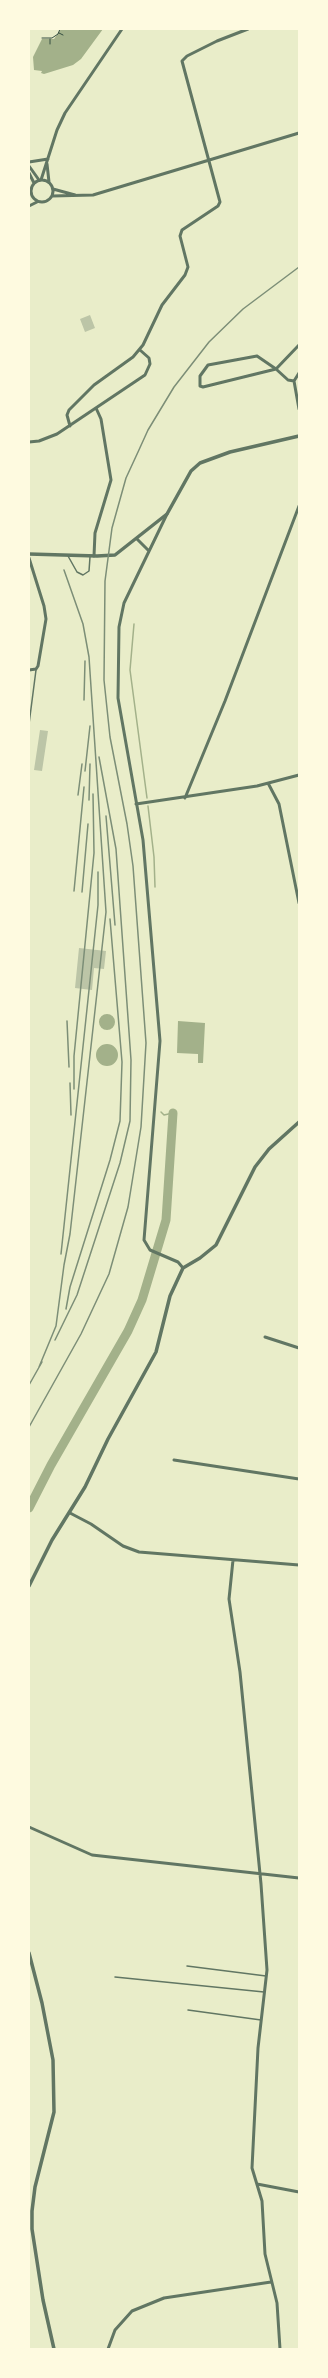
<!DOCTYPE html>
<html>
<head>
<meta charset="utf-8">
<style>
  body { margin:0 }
  #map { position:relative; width:328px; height:2378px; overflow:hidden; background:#e9edc9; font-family:"Varela Round",sans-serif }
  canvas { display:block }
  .frame { position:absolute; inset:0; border:30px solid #fefae0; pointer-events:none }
</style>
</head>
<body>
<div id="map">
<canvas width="328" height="2378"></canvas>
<div class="frame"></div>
</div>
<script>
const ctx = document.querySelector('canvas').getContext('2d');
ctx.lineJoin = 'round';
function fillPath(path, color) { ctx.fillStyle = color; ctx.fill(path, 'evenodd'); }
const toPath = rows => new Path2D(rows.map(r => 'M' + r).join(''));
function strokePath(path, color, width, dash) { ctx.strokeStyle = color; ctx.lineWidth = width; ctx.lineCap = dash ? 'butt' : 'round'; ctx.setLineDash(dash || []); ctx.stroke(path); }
const water = toPath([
  [61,29,103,29,81,59,73,65,44,74,41,73,42,71,34,70,33,57,42,39,54,39],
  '99 1022a8 8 0 1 1 16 0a8 8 0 1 1-16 0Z',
  [178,1021,205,1023,203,1063,198,1063,198,1054,177,1053],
  '96 1055a11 11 0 1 1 22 0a11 11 0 1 1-22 0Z'
]);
const stream = toPath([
  [134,624,130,670,147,798],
  [148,806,154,857,155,887],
  [161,1112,164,1115,173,1113]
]);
const river = toPath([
  [29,1508,51,1465,128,1331,142,1300,166,1220,173,1113]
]);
const building = toPath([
  [90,315,95,328,85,332,80,319],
  [40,730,48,731,42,771,34,770],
  [79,948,106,951,104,969,94,968,92,990,75,988]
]);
const path = toPath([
  [59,33,63,35],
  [42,38,52,38,58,34,60,29],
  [50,39,50,44]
]);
const service = toPath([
  [68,556,77,572,83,575,89,571,90,557],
  [29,724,36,670],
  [187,1966,266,1976],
  [115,1977,264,1992],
  [188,2010,261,2020]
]);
const minor = toPath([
  [29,162,48,159],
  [47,164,49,182],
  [29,166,39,180],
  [29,173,34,183],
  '31 191a11 11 0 1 1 22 0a11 11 0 1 1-22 0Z',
  [41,180,57,130,65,113,122,29],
  [53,189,75,195],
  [52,196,93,195,299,133],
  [29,206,37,202],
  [257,356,276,369,203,387,200,386,200,376,208,365,257,356],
  [299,373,294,381,299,409],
  [294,381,288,380,276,369,299,345],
  [70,426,67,415,69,410,94,385,133,357,143,345,162,305,185,275,188,267,180,236,182,230,218,206,220,202,182,61,187,56,217,41,248,29],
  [29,442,39,441,57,434,145,375,150,364,149,358,140,350],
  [167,514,124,603,119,627,118,698,143,840,160,1041,144,1240,150,1250,178,1262,183,1268],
  [137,539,149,551],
  [94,556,95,533,111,480,101,419,96,408],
  [29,558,44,606,46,619,38,666,36,669,29,670],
  [268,783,279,804,299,903],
  [185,798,225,701,299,506],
  [136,804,257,786,299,775],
  [265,1337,299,1348],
  [174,1460,299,1479],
  [70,1513,91,1524,123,1546,139,1552,299,1565],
  [233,1560,229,1599,240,1672,261,1884,267,1970,258,2048,252,2168,262,2201,265,2254,277,2303,280,2349],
  [29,1827,92,1855,299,1878],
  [257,2184,299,2192],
  [108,2349,115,2330,132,2311,164,2298,271,2282]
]);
const tertiary = toPath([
  [29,554,97,556,115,555,167,514,191,471,200,463,230,452,299,436],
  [29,1586,52,1540,85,1487,108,1439,156,1352,170,1296,183,1268,200,1258,216,1245,255,1167,269,1149,299,1122],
  [29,1953,42,2003,53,2060,54,2112,35,2187,32,2211,32,2229,43,2300,54,2349]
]);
const rail = toPath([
  [84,700,85,661],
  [85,771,90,726],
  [78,795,82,764],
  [89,800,90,764],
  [106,816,115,925],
  [74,891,84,787],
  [82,892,88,824],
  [67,1021,69,1067],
  [70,1083,71,1115],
  [74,1089,74,1056,94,853,93,794],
  [61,1254,98,905,98,872],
  [66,1309,70,1287,110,1160,120,1121,122,1062,110,919],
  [55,1340,77,1295,120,1163,130,1121,131,1060,116,849,99,757],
  [39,1367,56,1326,64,1265,70,1234,106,912,89,657,83,624,64,570],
  [29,1385,42,1362],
  [29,1427,81,1334,109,1274,128,1207,141,1127,146,1043,133,866,127,824,110,737,104,680,105,581,112,528,126,478,138,452,148,430,174,387,209,342,243,309,299,267]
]);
fillPath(water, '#a3b18a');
strokePath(stream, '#a3b18a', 1.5);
strokePath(river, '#a3b18a', 9);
fillPath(building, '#bcc5a7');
strokePath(path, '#344e41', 1);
strokePath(service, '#617663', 1.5);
strokePath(minor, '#617663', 3);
strokePath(tertiary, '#617663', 3.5);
strokePath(rail, '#7c8e77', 1.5);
</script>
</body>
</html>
